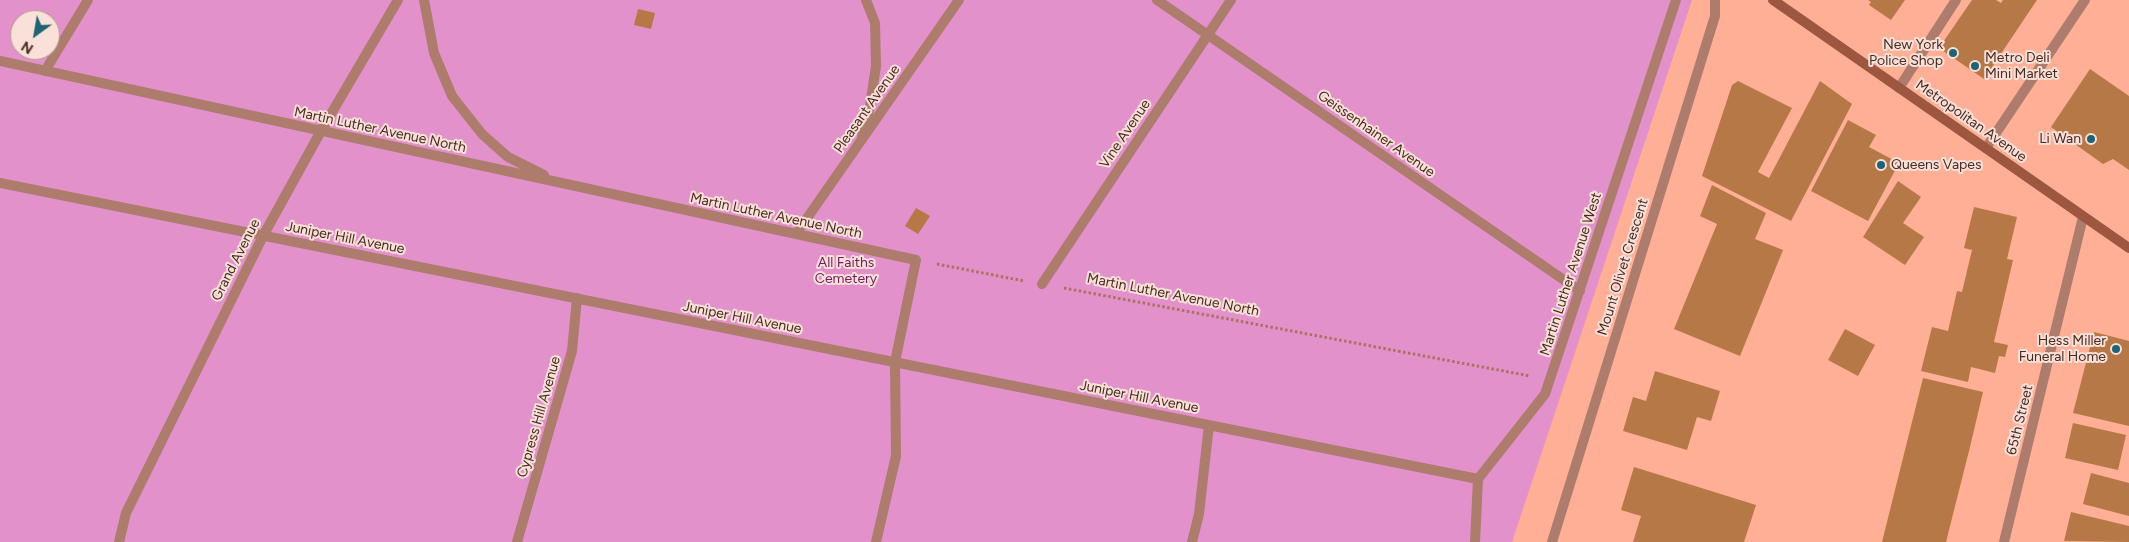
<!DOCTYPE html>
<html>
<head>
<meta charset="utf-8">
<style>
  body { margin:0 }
  #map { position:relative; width:2129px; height:542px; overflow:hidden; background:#ffaf95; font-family:Figtree,sans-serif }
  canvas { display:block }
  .north { position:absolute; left:10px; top:10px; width:50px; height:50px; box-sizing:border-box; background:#f9e0d8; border:1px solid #b3978e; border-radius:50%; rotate:212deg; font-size:14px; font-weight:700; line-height:20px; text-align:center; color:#492a20 }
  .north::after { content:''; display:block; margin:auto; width:18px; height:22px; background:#1f6375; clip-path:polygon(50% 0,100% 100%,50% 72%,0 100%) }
</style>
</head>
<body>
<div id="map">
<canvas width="2129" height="542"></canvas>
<div class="north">N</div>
</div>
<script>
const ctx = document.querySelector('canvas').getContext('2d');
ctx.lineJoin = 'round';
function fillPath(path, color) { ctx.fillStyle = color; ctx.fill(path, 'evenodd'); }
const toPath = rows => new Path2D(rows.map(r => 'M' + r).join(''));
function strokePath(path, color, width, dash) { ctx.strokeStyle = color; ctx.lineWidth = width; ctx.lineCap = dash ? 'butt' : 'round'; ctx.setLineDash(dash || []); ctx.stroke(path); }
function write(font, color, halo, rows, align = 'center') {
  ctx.font = font + ' Figtree,sans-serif'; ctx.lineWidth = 4; ctx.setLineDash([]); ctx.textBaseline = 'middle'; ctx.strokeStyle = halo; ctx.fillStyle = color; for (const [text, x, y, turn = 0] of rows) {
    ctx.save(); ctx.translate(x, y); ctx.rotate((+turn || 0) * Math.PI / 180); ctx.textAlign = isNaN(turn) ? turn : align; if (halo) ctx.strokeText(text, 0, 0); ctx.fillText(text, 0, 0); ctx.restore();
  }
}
const green = toPath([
  [0,0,1692,0,1512,542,0,542],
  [20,20,50,20,50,50,20,50]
]);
const building = toPath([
  [1868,0,1905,0,1891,20,1869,5,1871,2],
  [1972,0,1996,0,2001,3,2003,0,2037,0,1984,79,1939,48],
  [638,9,655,13,651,29,634,25],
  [2090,69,2129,96,2129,170,2113,159,2103,164,2051,127],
  [1738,81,1792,108,1758,172,1769,178,1820,81,1852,104,1791,221,1702,176,1732,85],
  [1848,120,1876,135,1869,147,1899,163,1868,221,1811,191],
  [1898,181,1921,197,1903,223,1924,237,1905,265,1863,237],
  [1712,185,1766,213,1755,239,1783,250,1740,356,1674,329,1717,224,1700,216],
  [1974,207,2017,217,2007,259,2013,260,1994,342,2008,345,2005,357,1999,356,1995,373,1971,367,1968,382,1921,371,1932,327,1948,331,1957,291,1962,292,1972,250,1964,248],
  [916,208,930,216,918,234,905,226],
  [1845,329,1875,345,1858,376,1828,360],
  [2094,332,2129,341,2129,426,2073,413],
  [1655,371,1720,391,1711,421,1697,417,1687,450,1623,431,1633,397,1646,401],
  [1923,378,1983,392,1970,447,1946,542,1882,542],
  [2073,423,2126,435,2118,470,2065,458],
  [1634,467,1756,505,1744,542,1633,542,1641,516,1621,510],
  [2091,473,2129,483,2129,516,2083,504],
  [2071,512,2129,526,2129,542,2064,541]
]);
const path = toPath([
  [937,264,1024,281],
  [1064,288,1530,376]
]);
const service = toPath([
  [424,0,434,53,452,96,482,134,508,157,544,175],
  [1157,0,1580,291],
  [0,61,916,260,895,362,896,456,876,542],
  [45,71,88,0],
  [1899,88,1956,0],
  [862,137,870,106,876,66,875,23,866,0],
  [0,183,1478,479],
  [796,234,959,0],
  [1042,284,1231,0],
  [119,542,126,513,263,236,321,131,398,0],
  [517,542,572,351,577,298],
  [1192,542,1199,514,1209,425],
  [1475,542,1478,479,1545,394,1676,0]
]);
const minor = toPath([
  [1986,148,2085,0],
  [1552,542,1715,16,1715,0],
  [2004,542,2083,217]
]);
const secondary = toPath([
  [1773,0,2129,248]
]);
const markers = [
  [1953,53,5,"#1f6375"],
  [1975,66,5,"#1f6375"],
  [2091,139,5,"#1f6375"],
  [1881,165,5,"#1f6375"],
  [2116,349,5,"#1f6375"]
];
const poiNames = [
  ["New York",1943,45],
  ["Police Shop",1943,61],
  ["Metro Deli",1985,58,"left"],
  ["Mini Market",1985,74,"left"],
  ["Li Wan",2081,139],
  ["Queens Vapes",1891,165,"left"],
  ["Hess Miller",2106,341],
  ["Funeral Home",2106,357]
];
const streetNames = [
  ["Pleasant Avenue",867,109,-55],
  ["Metropolitan Avenue",1971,121,35],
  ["Martin Luther Avenue North",380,130,12],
  ["Vine Avenue",1125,134,-56],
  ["Geissenhainer Avenue",1376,134,35],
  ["Martin Luther Avenue North",776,216,12],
  ["Juniper Hill Avenue",345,238,11],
  ["Grand Avenue",236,260,-63],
  ["Mount Olivet Crescent",1623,267,-73],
  ["Martin Luther Avenue West",1571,274,-72],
  ["Martin Luther Avenue North",1173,295,11],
  ["Juniper Hill Avenue",742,318,11],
  ["Juniper Hill Avenue",1139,397,11],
  ["Cypress Hill Avenue",539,417,-74],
  ["65th Street",2020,420,-76]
];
const parkNames = [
  ["All Faiths",846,263],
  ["Cemetery",846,279]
];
fillPath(green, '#e391cb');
fillPath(building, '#b67847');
strokePath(path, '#ac7260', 3, [2.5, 2.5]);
strokePath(service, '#ad7c6d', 10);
strokePath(minor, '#ad7c6d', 10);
strokePath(secondary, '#9d5741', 10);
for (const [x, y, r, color] of markers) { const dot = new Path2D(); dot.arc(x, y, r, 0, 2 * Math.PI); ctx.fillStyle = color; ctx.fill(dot); strokePath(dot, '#f9e0d8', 2); }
write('14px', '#492a20', '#f9e0d8', poiNames, 'right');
write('14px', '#492a20', '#f9e0d8', streetNames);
write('14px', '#721d60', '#f9e0d8', parkNames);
</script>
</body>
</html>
